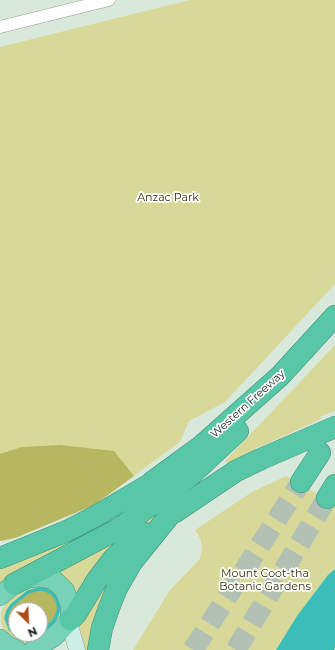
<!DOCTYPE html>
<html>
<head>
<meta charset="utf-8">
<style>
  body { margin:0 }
  #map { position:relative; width:335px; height:650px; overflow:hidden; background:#d8e8db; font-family:Montserrat,sans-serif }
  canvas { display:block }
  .north { position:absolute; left:8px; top:602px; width:40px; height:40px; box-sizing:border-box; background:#fff; border:1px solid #a5a7a5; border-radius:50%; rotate:156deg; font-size:11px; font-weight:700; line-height:16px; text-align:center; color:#1e241f }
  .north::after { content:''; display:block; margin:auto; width:14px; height:18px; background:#ad4b0f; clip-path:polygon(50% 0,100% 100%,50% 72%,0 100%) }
</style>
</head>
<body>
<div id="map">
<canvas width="335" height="650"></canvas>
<div class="north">N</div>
</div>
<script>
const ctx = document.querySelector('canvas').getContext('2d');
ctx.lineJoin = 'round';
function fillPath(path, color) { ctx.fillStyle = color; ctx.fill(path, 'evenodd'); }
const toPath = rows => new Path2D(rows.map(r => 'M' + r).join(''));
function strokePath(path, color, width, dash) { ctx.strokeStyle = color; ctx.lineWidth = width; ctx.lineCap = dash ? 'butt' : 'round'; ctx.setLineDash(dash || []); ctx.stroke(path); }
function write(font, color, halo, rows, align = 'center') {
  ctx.font = font + ' Montserrat,sans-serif'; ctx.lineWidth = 3.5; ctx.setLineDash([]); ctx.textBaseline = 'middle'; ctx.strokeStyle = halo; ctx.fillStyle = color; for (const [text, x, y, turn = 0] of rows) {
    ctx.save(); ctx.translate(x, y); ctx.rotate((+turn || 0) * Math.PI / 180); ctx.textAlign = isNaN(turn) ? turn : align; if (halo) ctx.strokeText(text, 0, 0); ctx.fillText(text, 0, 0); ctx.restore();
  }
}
const green = toPath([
  [190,0,335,0,335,284,225,402,189,421,180,442,94,505,15,538,0,541,0,47],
  [335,345,335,411,320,417,321,419,255,449,228,464,225,461],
  [286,476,334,504,335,503,335,650,133,650,170,590,200,559,202,550,201,540,195,530,252,492],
  [175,494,163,512,126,539,76,605,53,572],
  [96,526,99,528,0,584,0,566],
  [116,565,95,650,82,650,78,624],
  [29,585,53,587,64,612,54,628,31,643,21,643,16,641,5,633,1,624,1,614,2,609,8,601],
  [16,610,40,610,40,634,16,634]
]);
const forest = toPath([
  [60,445,114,451,134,476,94,505,15,538,0,541,0,454,22,447],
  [39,589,49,592,55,597,58,608,55,618,40,631,40,610,16,610,16,634,11,629,8,622,7,615,10,608,28,593]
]);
const water = toPath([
  [335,569,335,647,334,650,276,650,297,616,328,575]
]);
const stream = toPath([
  [37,634,26,638,19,636,10,629,6,618,8,611,12,605,28,592,39,589,46,590,53,594,57,600,59,608,57,615,53,622,40,632]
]);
const motorwayTunnel = toPath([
  [193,650,301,482],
  [236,650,327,498]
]);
const minor = toPath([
  [0,27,109,0]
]);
const secondary = toPath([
  [69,622,77,650]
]);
const trunk = toPath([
  [0,596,14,584,29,578,39,577,54,580,65,591,70,605,70,620,55,636,33,650],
  [0,639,8,646,17,650]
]);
const motorway = toPath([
  [152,482,200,447,280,376,335,316],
  [301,482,320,453],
  [163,496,191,475,238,431],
  [327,498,335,485],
  [175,512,236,471,261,459,335,427],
  [0,558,67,531,96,516,147,486],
  [14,584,120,528,158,500],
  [70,620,76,614,97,580,113,559,131,542,145,533],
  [98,650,102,628,109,608,117,588,132,562,169,516]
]);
const parkNames = [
  ["Anzac Park",168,198],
  ["Mount Coot-tha",265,574],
  ["Botanic Gardens",265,587]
];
const streetNames = [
  ["Western Freeway",248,404,-42]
];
fillPath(green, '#d8d999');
fillPath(forest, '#b7b760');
fillPath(water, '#3bbdba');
strokePath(stream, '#3bbdba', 3.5);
strokePath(motorwayTunnel, '#b3c1b5', 21, [21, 10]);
strokePath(minor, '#91a194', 13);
strokePath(secondary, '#91a194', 17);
strokePath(trunk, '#438e77', 20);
strokePath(motorway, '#438e77', 22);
strokePath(minor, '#fff', 12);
strokePath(secondary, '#cdeee5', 16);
strokePath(trunk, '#78d2b8', 19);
strokePath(motorway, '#57c7a7', 21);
write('11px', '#31300a', '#fff', parkNames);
write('11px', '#1e241f', '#fff', streetNames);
</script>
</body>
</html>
